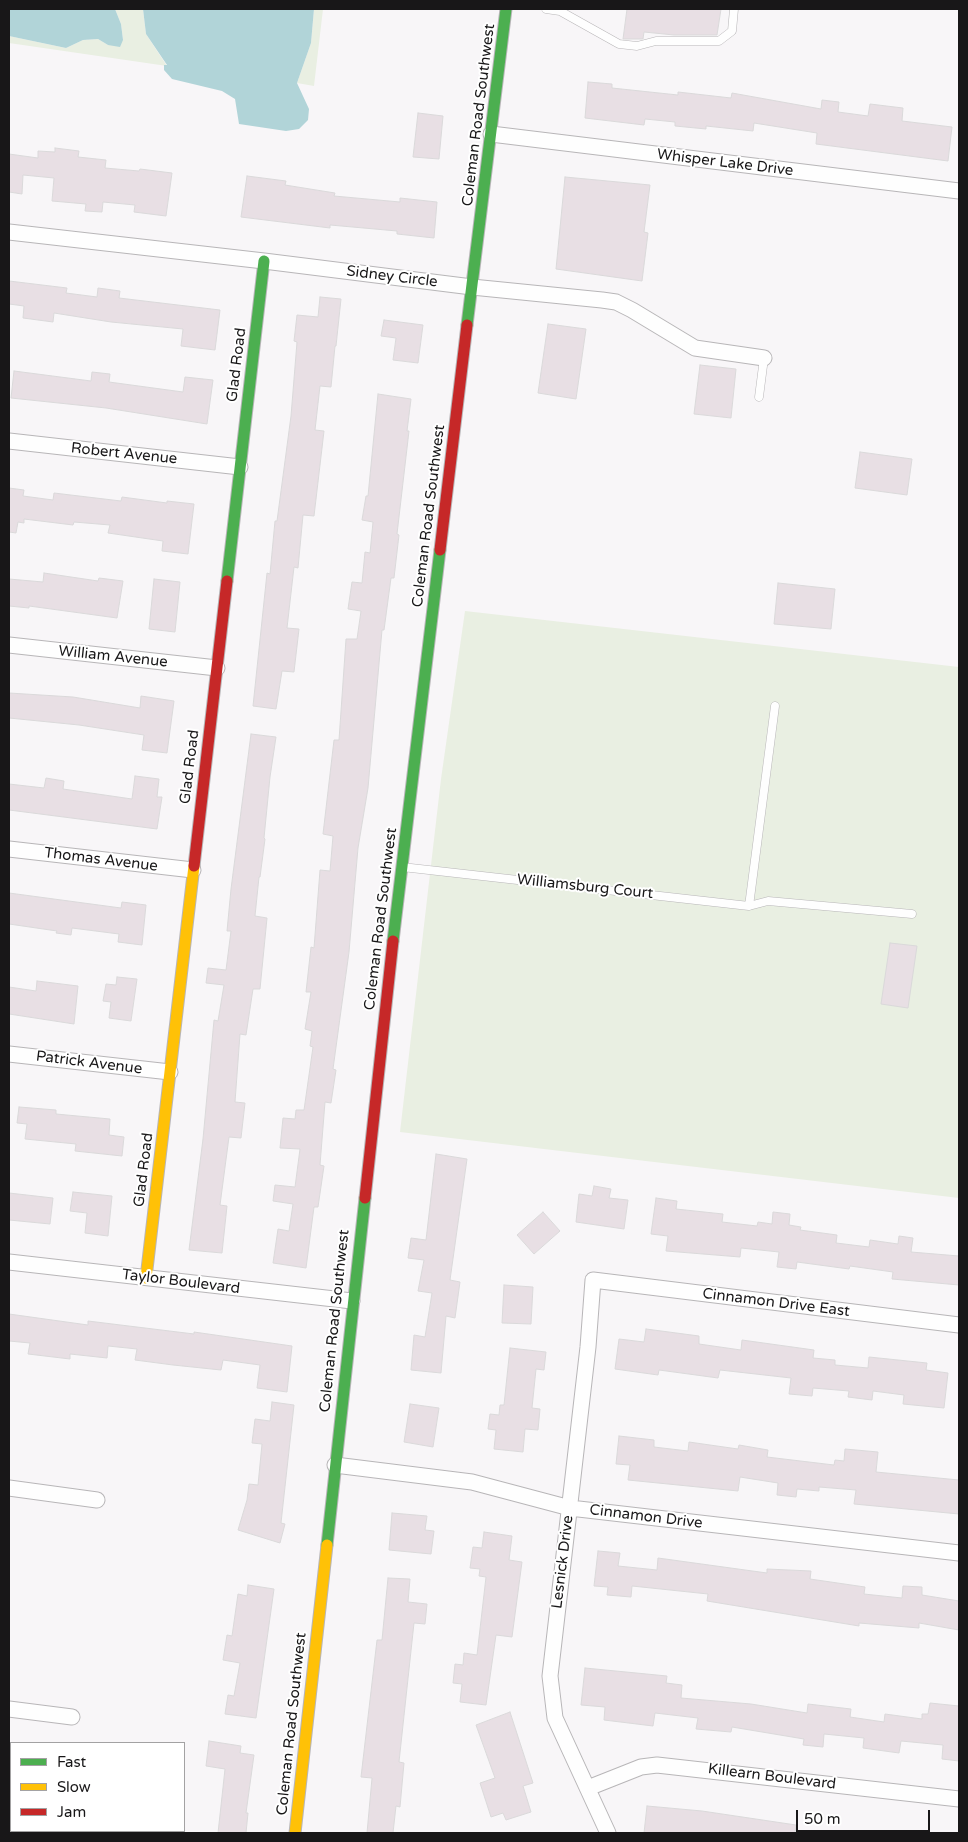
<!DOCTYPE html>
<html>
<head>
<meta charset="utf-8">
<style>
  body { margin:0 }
  #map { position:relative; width:968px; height:1842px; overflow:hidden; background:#f8f6f8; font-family:"Varela Round",sans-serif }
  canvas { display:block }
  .frame { position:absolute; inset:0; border:10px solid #181718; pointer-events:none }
  .legend { position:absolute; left:10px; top:1742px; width:175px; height:90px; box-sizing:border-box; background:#fff; border:1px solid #a3a2a3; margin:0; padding:6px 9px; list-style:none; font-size:15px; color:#181718 }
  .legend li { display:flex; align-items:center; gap:10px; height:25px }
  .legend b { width:25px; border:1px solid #a3a2a3 }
  .scale { position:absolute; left:796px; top:1810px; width:134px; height:22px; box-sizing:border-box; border:2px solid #181718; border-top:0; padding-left:6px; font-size:15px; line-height:18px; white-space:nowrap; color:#181718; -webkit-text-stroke:4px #fff; paint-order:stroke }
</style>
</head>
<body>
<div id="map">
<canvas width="968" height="1842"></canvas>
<div class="frame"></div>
<ul class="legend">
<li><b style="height:6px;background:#4caf50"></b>Fast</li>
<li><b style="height:6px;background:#ffc107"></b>Slow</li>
<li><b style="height:6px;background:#c62828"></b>Jam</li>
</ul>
<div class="scale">50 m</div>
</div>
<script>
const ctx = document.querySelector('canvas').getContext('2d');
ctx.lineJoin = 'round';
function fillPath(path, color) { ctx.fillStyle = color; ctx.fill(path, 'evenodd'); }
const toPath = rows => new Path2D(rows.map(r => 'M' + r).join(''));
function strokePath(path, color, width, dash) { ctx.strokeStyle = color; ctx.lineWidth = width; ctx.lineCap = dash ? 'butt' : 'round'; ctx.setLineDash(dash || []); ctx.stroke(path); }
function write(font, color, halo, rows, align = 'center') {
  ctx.font = font + ' "Varela Round",sans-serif'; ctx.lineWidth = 4; ctx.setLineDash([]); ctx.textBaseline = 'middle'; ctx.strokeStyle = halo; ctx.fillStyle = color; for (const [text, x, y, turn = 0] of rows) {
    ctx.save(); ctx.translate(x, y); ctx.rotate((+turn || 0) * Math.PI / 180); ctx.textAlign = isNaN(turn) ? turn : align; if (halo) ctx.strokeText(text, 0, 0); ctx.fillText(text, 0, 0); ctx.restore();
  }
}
const green = toPath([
  [115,9,143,9,146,34,167,66,9,43,9,36,66,48,83,40,98,39,108,45,123,40,121,24],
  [314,9,323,9,314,86,297,83,311,43],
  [465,611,959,667,959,1198,400,1132,441,779]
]);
const water = toPath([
  [9,9,115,9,121,24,123,40,120,47,108,45,98,39,83,40,66,48,9,36],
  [143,9,314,9,311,43,297,83,309,109,308,120,299,129,286,131,239,124,235,99,222,91,172,79,164,70,164,65,167,65,146,34]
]);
const building = toPath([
  [627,9,721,9,717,35,674,35,644,32,643,39,623,39,627,9],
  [588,82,612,84,612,88,678,95,678,92,731,98,732,93,821,109,822,100,839,102,838,112,868,116,870,104,903,108,902,121,952,127,948,161,816,144,817,133,754,123,753,131,706,126,706,129,675,126,675,122,645,119,644,125,585,118,588,82],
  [418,113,443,116,439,159,413,157,418,113],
  [55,148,79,151,78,157,106,160,105,168,139,171,140,169,172,173,166,216,134,212,135,205,103,202,102,212,85,211,86,204,52,201,54,178,23,175,22,194,9,192,9,154,38,158,38,151,55,152,55,148],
  [247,176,286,181,285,185,335,193,334,196,400,202,400,198,437,202,434,238,397,234,397,231,330,225,330,228,241,217,247,176],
  [565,177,650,185,644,232,648,233,642,281,556,269,565,177],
  [9,281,67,288,66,293,97,297,98,288,120,291,119,298,220,310,215,350,181,346,183,329,111,322,54,313,53,322,23,318,24,306,9,304,9,281],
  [320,297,341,299,336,346,335,346,331,387,320,386,315,430,324,431,314,516,303,515,298,568,294,567,287,628,299,629,294,672,282,671,276,709,253,706,267,573,270,574,275,521,277,521,291,416,297,342,294,341,297,315,318,317,320,297],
  [384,320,423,325,418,363,393,360,396,338,381,336,384,320],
  [548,324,586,329,576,399,538,393,548,324],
  [700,365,736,369,731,418,694,414,700,365],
  [14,371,91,381,92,372,110,374,109,382,183,392,185,377,213,380,207,424,106,408,11,398,14,371],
  [378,394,411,399,407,431,409,431,397,534,399,535,394,578,391,578,384,630,382,630,368,788,358,848,349,952,333,1069,336,1070,331,1103,325,1102,320,1165,324,1166,318,1207,314,1207,306,1268,273,1263,278,1229,289,1231,293,1204,273,1201,275,1185,295,1187,300,1149,280,1148,283,1118,295,1119,296,1110,304,1110,313,1047,310,1046,312,1031,305,1029,311,992,306,992,311,947,314,948,320,870,330,871,333,836,323,834,334,740,339,740,346,639,357,639,361,611,348,609,352,582,362,583,365,552,370,553,373,522,362,520,366,496,368,496,378,394],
  [860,452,912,459,907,495,855,488,860,452],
  [9,488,24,490,23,496,53,500,54,493,121,501,122,497,167,503,167,501,194,504,188,554,162,551,163,541,108,533,110,525,74,522,73,525,24,519,24,523,18,522,16,533,9,532,9,488],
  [44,573,98,581,99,578,123,581,117,618,29,606,29,608,9,606,9,579,43,582,44,573],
  [154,579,180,582,175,632,149,629,154,579],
  [778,583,835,589,831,629,774,624,778,583],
  [9,693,73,697,140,708,141,696,174,701,167,753,142,750,144,735,79,725,9,718,9,693],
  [251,734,276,737,270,777,264,838,265,839,260,877,259,877,255,916,267,918,260,989,253,989,246,1035,240,1034,235,1102,245,1103,241,1138,229,1137,220,1205,227,1206,222,1253,189,1250,203,1139,214,1020,218,1021,224,985,206,983,208,968,226,970,231,931,227,931,231,889,251,734],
  [135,776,159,779,157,797,162,797,157,829,9,810,9,784,44,788,46,778,64,781,63,789,132,799,135,776],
  [9,893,121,908,122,902,146,905,142,945,118,942,119,934,72,928,71,935,56,933,57,931,9,924,9,893],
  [890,943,917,946,908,1008,881,1004,890,943],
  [117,977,137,979,131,1021,109,1018,111,1002,103,1001,106,984,116,985,117,977],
  [37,981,78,986,74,1024,9,1014,9,987,36,991,37,981],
  [19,1107,56,1110,56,1114,110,1119,109,1135,124,1137,122,1156,75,1151,76,1144,25,1139,27,1124,17,1123,19,1107],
  [436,1154,467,1159,450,1280,460,1282,455,1318,446,1316,441,1373,411,1370,414,1335,425,1337,432,1293,418,1291,424,1260,408,1258,411,1238,426,1240,436,1154],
  [594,1186,611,1189,609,1198,628,1200,624,1229,576,1222,579,1194,592,1196,594,1186],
  [73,1192,112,1196,108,1236,85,1233,87,1213,70,1211,73,1192],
  [9,1193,53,1198,50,1224,9,1220,9,1193],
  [656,1198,677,1201,676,1209,723,1214,722,1222,757,1226,758,1222,772,1224,773,1212,790,1214,789,1225,801,1227,800,1230,837,1235,836,1243,869,1247,870,1240,898,1244,899,1236,913,1238,911,1252,959,1256,959,1285,892,1279,893,1272,850,1266,849,1269,797,1262,796,1269,777,1267,779,1252,741,1248,740,1257,666,1251,668,1236,651,1234,656,1198],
  [543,1212,560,1231,534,1254,517,1235,543,1212],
  [504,1285,533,1287,531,1324,502,1323,504,1285],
  [9,1314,88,1325,88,1321,194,1334,194,1332,292,1346,287,1392,257,1388,260,1365,223,1360,221,1370,173,1365,135,1360,137,1349,108,1346,107,1358,70,1354,70,1359,28,1354,30,1343,9,1341,9,1314],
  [646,1329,699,1336,699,1344,741,1350,742,1340,814,1350,813,1358,835,1360,835,1365,868,1368,869,1357,927,1363,926,1370,948,1373,944,1408,903,1404,904,1395,873,1391,872,1400,848,1397,849,1391,813,1388,812,1396,789,1394,791,1378,720,1370,718,1378,659,1370,658,1375,615,1369,619,1339,644,1342,646,1329],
  [510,1348,546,1352,544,1370,536,1369,532,1408,540,1409,538,1430,525,1429,523,1452,494,1449,496,1430,488,1429,490,1414,499,1415,500,1405,504,1405,510,1348],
  [272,1402,294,1405,281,1523,285,1524,280,1543,238,1530,247,1500,249,1484,258,1485,262,1444,252,1443,255,1419,270,1421,272,1402],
  [410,1404,439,1408,433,1447,404,1442,410,1404],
  [619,1436,654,1440,654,1447,688,1451,689,1442,738,1449,739,1445,768,1450,767,1457,834,1465,835,1460,844,1461,845,1449,878,1452,876,1472,959,1480,959,1514,854,1504,856,1490,819,1487,819,1491,797,1489,796,1497,777,1495,778,1483,740,1477,738,1491,628,1480,630,1465,616,1464,619,1436],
  [392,1513,427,1516,425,1530,434,1531,431,1554,389,1550,392,1513],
  [484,1532,512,1536,509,1560,522,1562,512,1637,496,1635,486,1705,460,1702,462,1684,453,1683,455,1664,463,1665,464,1653,477,1655,486,1577,479,1576,480,1569,470,1568,473,1547,482,1548,484,1532],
  [598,1551,620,1553,618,1566,657,1570,658,1558,767,1573,767,1569,811,1571,810,1579,865,1587,864,1594,902,1598,903,1586,922,1587,922,1595,959,1601,959,1630,919,1623,919,1628,859,1623,859,1626,707,1601,708,1594,632,1586,631,1597,607,1595,608,1587,594,1586,598,1551],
  [388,1578,410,1579,408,1602,427,1604,425,1624,414,1623,399,1762,404,1763,400,1807,396,1806,393,1833,367,1833,372,1778,361,1777,377,1640,382,1640,388,1578],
  [248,1585,274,1589,256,1718,225,1714,228,1695,234,1696,240,1663,223,1660,227,1635,232,1636,238,1594,247,1596,248,1585],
  [585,1668,667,1676,666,1683,682,1685,681,1698,751,1704,807,1713,808,1704,851,1709,850,1717,884,1722,885,1714,922,1719,922,1714,928,1714,930,1703,959,1706,959,1761,942,1759,943,1745,901,1741,899,1753,863,1748,864,1738,824,1734,823,1747,803,1745,804,1739,732,1727,731,1732,696,1729,698,1718,655,1713,653,1726,604,1720,605,1707,581,1705,585,1668],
  [510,1712,533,1783,523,1786,531,1812,506,1820,503,1813,491,1817,480,1783,495,1778,476,1725,510,1712],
  [209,1741,241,1746,240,1753,254,1755,246,1813,248,1813,246,1833,218,1833,225,1769,206,1766,209,1741],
  [647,1806,702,1811,796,1825,795,1833,644,1833,647,1806]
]);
const lane = toPath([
  [546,9,560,11,619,44,637,46,656,41,719,41,732,31,734,9],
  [759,397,764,358],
  [402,867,749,906,768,901,912,914],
  [749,906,775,706]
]);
const street = toPath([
  [491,134,959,191],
  [9,232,264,261,472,287,602,300,616,302,632,310,695,348,764,358],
  [9,441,240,467],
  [9,645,217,668],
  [9,849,193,870],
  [9,1054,170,1072],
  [9,1262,352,1301],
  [335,1465,472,1482,570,1508,959,1553],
  [9,1488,97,1500],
  [9,1709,72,1717],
  [588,1788,641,1767,657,1765,959,1799],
  [608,1833,555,1718,550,1676,588,1347,593,1280,959,1325]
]);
const fast = toPath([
  [467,325,506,9],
  [227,581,264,261],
  [393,941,440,550],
  [327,1545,365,1198]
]);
const slow = toPath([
  [146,1278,194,866],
  [295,1833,327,1545]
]);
const jam = toPath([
  [440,550,467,325],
  [194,866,227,581],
  [365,1198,393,941]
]);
const streetNames = [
  ["Coleman Road Southwest",479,115,-83],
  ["Whisper Lake Drive",725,163,7],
  ["Sidney Circle",392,277,7],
  ["Glad Road",237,365,-83],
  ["Robert Avenue",124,454,6],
  ["Coleman Road Southwest",429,516,-83],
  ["William Avenue",113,657,6],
  ["Glad Road",190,767,-83],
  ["Thomas Avenue",101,860,7],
  ["Williamsburg Court",585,887,6],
  ["Coleman Road Southwest",381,919,-83],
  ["Patrick Avenue",89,1063,7],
  ["Glad Road",144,1170,-83],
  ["Taylor Boulevard",181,1282,7],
  ["Cinnamon Drive East",776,1303,7],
  ["Coleman Road Southwest",335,1321,-84],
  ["Cinnamon Drive",646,1517,7],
  ["Lesnick Drive",563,1562,-83],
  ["Coleman Road Southwest",292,1724,-84],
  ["Killearn Boulevard",772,1777,7]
];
fillPath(green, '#e9efe2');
fillPath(water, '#b1d4d8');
fillPath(building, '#e8dfe4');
strokePath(building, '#dad9da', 1);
strokePath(lane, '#b8b6b8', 9);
strokePath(street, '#b8b6b8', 17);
strokePath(fast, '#b8b6b8', 13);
strokePath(slow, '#b8b6b8', 13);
strokePath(jam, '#b8b6b8', 13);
strokePath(lane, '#fefefe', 8);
strokePath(street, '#fefefe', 15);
strokePath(fast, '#4caf50', 11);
strokePath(slow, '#ffc107', 11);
strokePath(jam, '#c62828', 11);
write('15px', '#181718', '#fff', streetNames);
</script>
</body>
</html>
